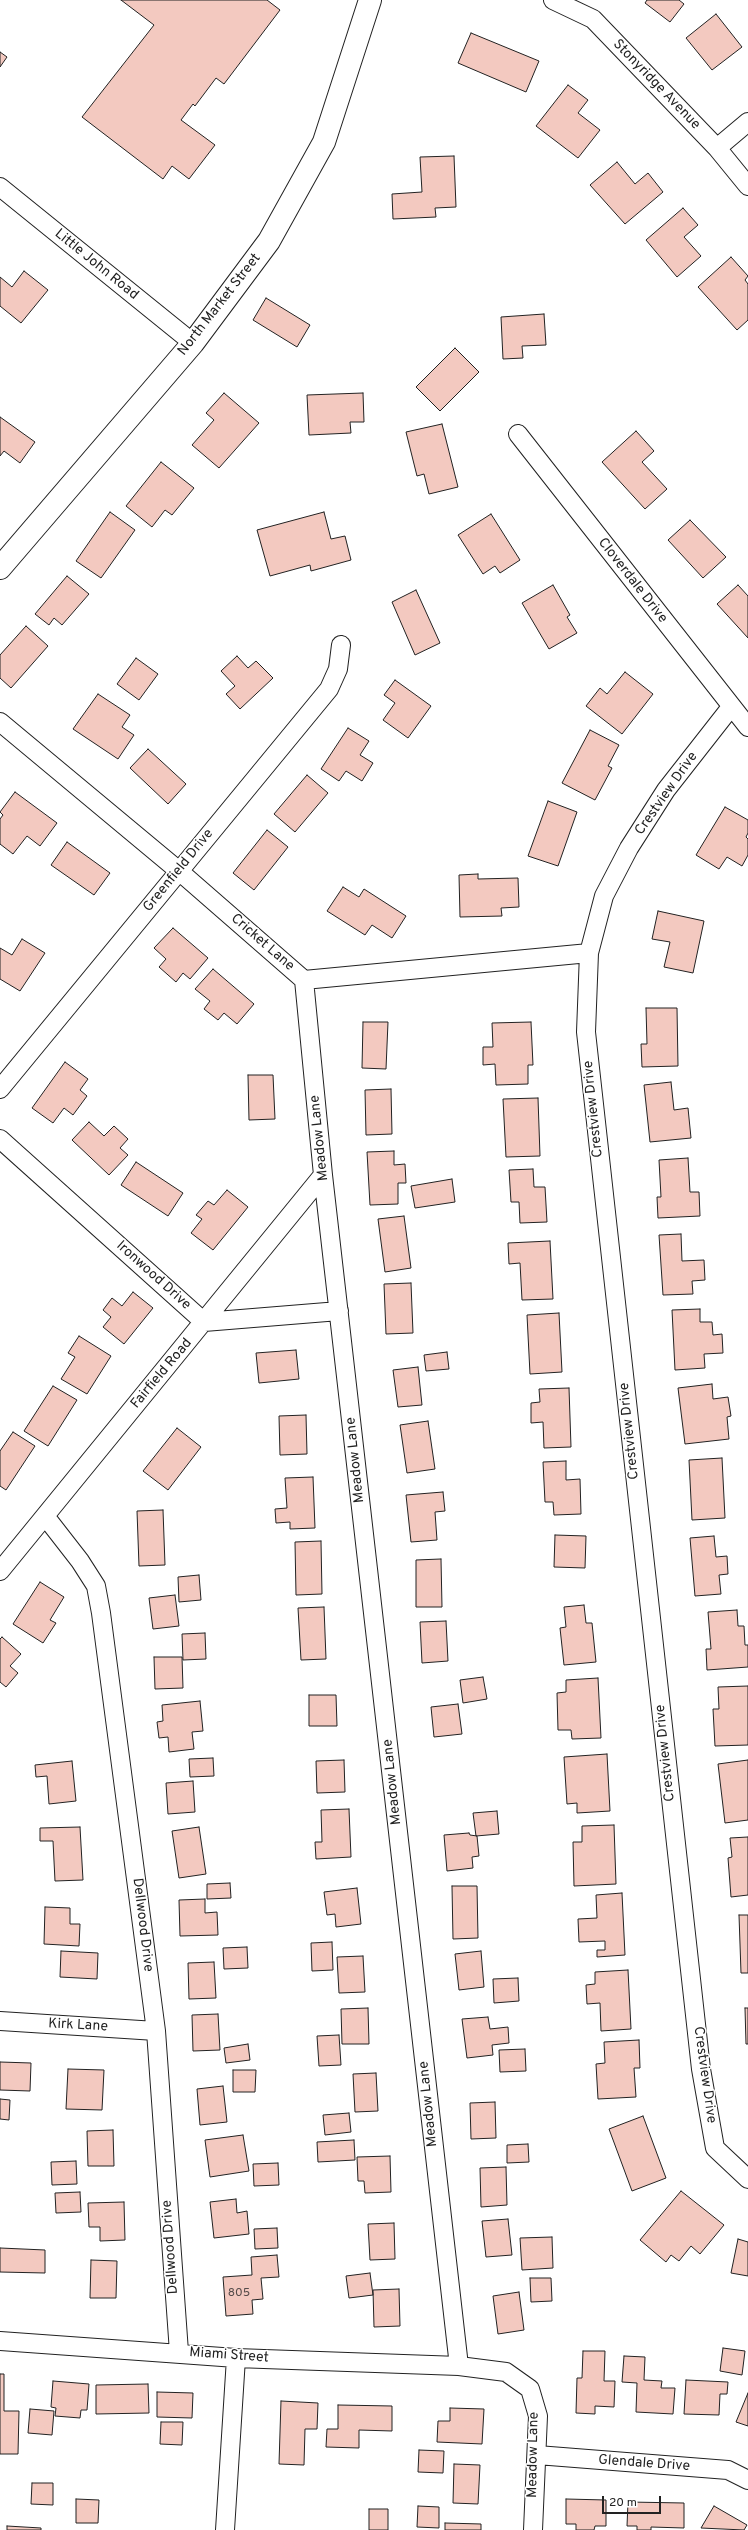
<!DOCTYPE html>
<html>
<head>
<meta charset="utf-8">
<style>
  body { margin:0 }
  #map { position:relative; width:748px; height:2530px; overflow:hidden; background:#fff; font-family:Overpass,sans-serif }
  canvas { display:block }
  .scale { position:absolute; left:602px; top:2496px; width:59px; height:18px; box-sizing:border-box; border:2px solid #222; border-top:0; padding-left:5px; font-size:12px; line-height:14px; white-space:nowrap; color:#222; -webkit-text-stroke:3px #fff; paint-order:stroke }
</style>
</head>
<body>
<div id="map">
<canvas width="748" height="2530"></canvas>
<div class="scale">20 m</div>
</div>
<script>
const ctx = document.querySelector('canvas').getContext('2d');
ctx.lineJoin = 'round';
function fillPath(path, color) { ctx.fillStyle = color; ctx.fill(path, 'evenodd'); }
const toPath = rows => new Path2D(rows.map(r => 'M' + r).join(''));
function strokePath(path, color, width, dash) { ctx.strokeStyle = color; ctx.lineWidth = width; ctx.lineCap = dash ? 'butt' : 'round'; ctx.setLineDash(dash || []); ctx.stroke(path); }
function write(font, color, halo, rows, align = 'center') {
  ctx.font = font + ' Overpass,sans-serif'; ctx.lineWidth = 3; ctx.setLineDash([]); ctx.textBaseline = 'middle'; ctx.strokeStyle = halo; ctx.fillStyle = color; for (const [text, x, y, turn = 0] of rows) {
    ctx.save(); ctx.translate(x, y); ctx.rotate((+turn || 0) * Math.PI / 180); ctx.textAlign = isNaN(turn) ? turn : align; if (halo) ctx.strokeText(text, 0, 0); ctx.fillText(text, 0, 0); ctx.restore();
  }
}
const building = toPath([
  [121,0,267,0,280,10,224,84,216,78,195,106,193,104,181,120,215,145,189,179,172,166,163,179,82,117,154,25,121,0],
  [647,0,679,0,684,4,670,22,645,3,647,0],
  [716,14,742,47,712,70,686,38,716,14],
  [471,33,539,61,526,92,458,63,471,33],
  [0,52,7,57,0,67,0,52],
  [568,85,588,100,578,113,600,130,578,158,536,126,568,85],
  [454,156,456,207,435,208,436,217,393,219,392,194,422,192,420,157,454,156],
  [617,162,635,184,648,173,663,192,625,224,590,185,617,162],
  [683,208,698,225,684,237,701,256,677,277,646,240,683,208],
  [731,257,748,276,745,280,748,284,748,320,737,330,698,287,731,257],
  [24,271,48,290,21,323,0,306,0,277,12,287,24,271],
  [266,298,310,325,297,347,253,320,266,298],
  [544,314,546,345,522,346,523,358,503,359,501,317,544,314],
  [455,348,479,372,440,411,416,387,455,348],
  [224,393,259,423,219,468,192,445,214,420,206,413,224,393],
  [363,393,364,422,350,422,351,433,309,435,307,395,363,393],
  [0,417,35,442,20,463,4,451,0,456,0,417],
  [442,424,458,487,429,494,424,474,417,476,406,432,442,424],
  [636,431,654,451,642,462,667,489,645,509,602,462,636,431],
  [161,462,194,488,172,515,165,510,152,527,126,506,161,462],
  [110,512,135,530,101,578,76,561,110,512],
  [324,512,331,539,345,536,351,560,311,571,310,565,270,576,257,530,324,512],
  [491,514,520,560,500,573,495,566,483,574,458,535,491,514],
  [690,520,726,557,703,578,668,540,690,520],
  [67,576,89,594,62,625,54,618,49,625,35,614,67,576],
  [553,585,570,615,567,617,577,633,549,649,522,603,553,585],
  [738,585,748,596,748,638,717,604,738,585],
  [416,590,440,643,415,655,392,602,416,590],
  [26,626,48,646,11,688,0,678,0,655,26,626],
  [237,656,248,668,256,661,273,678,240,709,226,694,235,686,221,671,237,656],
  [136,658,158,674,139,700,117,684,136,658],
  [625,672,653,694,622,734,586,706,600,688,607,694,625,672],
  [395,680,431,706,408,738,383,720,395,703,384,695,395,680],
  [98,694,130,715,122,727,134,735,118,759,73,729,98,694],
  [348,728,369,741,360,755,373,763,362,781,346,771,339,781,321,769,348,728],
  [590,730,619,745,608,766,612,768,595,800,562,783,590,730],
  [148,749,186,784,168,804,130,768,148,749],
  [307,775,328,793,295,832,274,814,307,775],
  [15,792,57,823,40,846,27,836,13,854,0,844,0,819,3,815,0,812,15,792],
  [548,801,577,812,558,866,528,856,548,801],
  [725,807,748,820,748,833,746,837,748,839,748,855,742,866,727,857,719,869,696,855,725,807],
  [267,830,288,847,254,890,233,873,267,830],
  [67,842,110,873,94,895,51,865,67,842],
  [478,874,478,879,518,878,519,907,501,908,502,916,460,917,459,875,478,874],
  [343,887,359,897,364,889,406,916,392,938,372,925,365,935,327,911,343,887],
  [658,911,704,921,693,973,664,967,670,942,652,939,658,911],
  [173,928,208,958,190,979,183,973,176,982,159,967,166,959,154,948,173,928],
  [22,939,45,953,20,991,0,979,0,948,12,955,22,939],
  [213,969,254,1004,237,1024,224,1013,218,1020,204,1009,210,1001,195,989,213,969],
  [646,1008,677,1008,678,1066,642,1067,641,1044,647,1044,646,1008],
  [363,1022,388,1022,386,1069,362,1068,363,1022],
  [531,1022,533,1065,528,1065,528,1084,496,1085,495,1064,483,1065,483,1047,493,1047,492,1023,531,1022],
  [65,1062,88,1079,80,1090,87,1096,73,1115,64,1108,53,1123,32,1108,65,1062],
  [248,1075,273,1075,275,1119,249,1120,248,1075],
  [671,1082,674,1110,688,1108,691,1138,650,1142,644,1085,671,1082],
  [391,1089,392,1134,366,1135,365,1090,391,1089],
  [538,1098,540,1156,506,1157,503,1099,538,1098],
  [89,1122,104,1136,114,1126,128,1139,120,1148,128,1155,109,1175,72,1140,89,1122],
  [394,1151,394,1165,405,1164,406,1183,398,1183,398,1204,370,1205,367,1152,394,1151],
  [688,1158,690,1192,699,1192,700,1216,658,1218,657,1197,661,1197,659,1160,688,1158],
  [136,1162,183,1193,168,1216,121,1185,136,1162],
  [533,1169,534,1187,545,1187,547,1222,520,1223,519,1202,511,1202,509,1170,533,1169],
  [452,1179,455,1202,415,1208,411,1186,452,1179],
  [227,1190,248,1207,213,1250,191,1233,202,1219,196,1215,208,1201,214,1205,227,1190],
  [404,1216,411,1268,385,1272,378,1219,404,1216],
  [681,1234,682,1261,704,1260,705,1280,692,1281,693,1294,663,1295,659,1235,681,1234],
  [550,1241,553,1299,522,1300,520,1263,509,1264,508,1243,550,1241],
  [411,1283,413,1333,386,1334,384,1284,411,1283],
  [133,1292,153,1308,124,1344,103,1327,111,1317,103,1310,112,1298,122,1306,133,1292],
  [700,1309,700,1322,712,1322,713,1335,722,1334,723,1353,704,1354,705,1368,675,1370,672,1310,700,1309],
  [559,1313,562,1372,530,1374,527,1315,559,1313],
  [79,1336,111,1356,87,1394,61,1379,75,1357,68,1353,79,1336],
  [296,1350,299,1379,259,1383,256,1353,296,1350],
  [447,1352,449,1369,426,1371,424,1355,447,1352],
  [418,1367,422,1405,398,1407,393,1370,418,1367],
  [712,1384,713,1399,728,1397,731,1416,727,1417,729,1439,685,1444,678,1388,712,1384],
  [53,1386,77,1400,48,1446,24,1431,53,1386],
  [569,1388,571,1447,544,1448,543,1422,531,1423,531,1403,540,1402,539,1389,569,1388],
  [306,1415,307,1454,280,1455,279,1416,306,1415],
  [428,1421,435,1469,407,1473,400,1425,428,1421],
  [177,1428,201,1447,168,1490,143,1471,177,1428],
  [13,1432,35,1446,6,1490,0,1486,0,1451,13,1432],
  [722,1458,725,1518,692,1520,689,1460,722,1458],
  [566,1461,566,1480,580,1479,581,1514,554,1515,553,1502,545,1502,543,1462,566,1461],
  [313,1477,315,1528,290,1529,290,1522,276,1523,275,1509,287,1508,285,1478,313,1477],
  [443,1492,445,1511,435,1512,437,1540,411,1542,406,1495,443,1492],
  [163,1510,165,1565,139,1566,137,1511,163,1510],
  [555,1535,586,1536,585,1568,554,1567,555,1535],
  [714,1536,716,1557,727,1556,728,1574,719,1575,721,1594,695,1596,690,1538,714,1536],
  [321,1541,322,1594,296,1595,295,1542,321,1541],
  [441,1559,442,1607,416,1607,416,1560,441,1559],
  [199,1575,201,1600,179,1602,178,1577,199,1575],
  [40,1582,64,1597,50,1620,56,1623,43,1643,13,1624,40,1582],
  [175,1595,179,1626,153,1629,149,1598,175,1595],
  [584,1605,586,1623,592,1623,596,1662,564,1665,560,1628,566,1627,564,1607,584,1605],
  [324,1607,326,1659,301,1660,298,1608,324,1607],
  [737,1610,738,1626,744,1626,745,1645,748,1645,748,1667,707,1670,706,1649,711,1649,708,1612,737,1610],
  [446,1621,448,1661,422,1663,420,1622,446,1621],
  [205,1633,206,1659,183,1660,182,1634,205,1633],
  [2,1637,21,1654,10,1666,18,1673,6,1687,0,1682,0,1639,2,1637],
  [154,1657,182,1657,183,1688,155,1689,154,1657],
  [483,1677,487,1699,463,1703,460,1680,483,1677],
  [598,1678,601,1738,572,1739,571,1730,558,1730,557,1693,566,1692,566,1680,598,1678],
  [748,1686,748,1745,715,1746,713,1709,719,1709,718,1687,748,1686],
  [309,1695,336,1695,337,1726,309,1726,309,1695],
  [200,1701,203,1731,192,1732,194,1749,169,1752,168,1737,159,1738,157,1722,163,1721,162,1705,200,1701],
  [458,1704,462,1734,434,1737,431,1707,458,1704],
  [607,1754,610,1811,577,1813,577,1803,567,1804,564,1757,607,1754],
  [213,1758,214,1776,190,1777,189,1759,213,1758],
  [344,1760,345,1792,317,1793,316,1761,344,1760],
  [748,1760,748,1820,725,1823,718,1764,748,1760],
  [72,1761,76,1801,49,1804,47,1776,36,1777,35,1765,72,1761],
  [193,1781,195,1812,168,1814,166,1783,193,1781],
  [349,1809,351,1857,316,1859,315,1842,322,1842,321,1810,349,1809],
  [497,1811,499,1834,476,1836,473,1813,497,1811],
  [614,1825,616,1884,574,1886,573,1842,582,1842,582,1826,614,1825],
  [80,1827,83,1880,55,1881,53,1841,40,1841,40,1828,80,1827],
  [199,1827,206,1874,179,1878,172,1831,199,1827],
  [469,1833,470,1835,477,1836,479,1856,472,1857,473,1868,447,1871,444,1835,469,1833],
  [748,1837,748,1895,731,1897,728,1858,732,1857,730,1838,748,1837],
  [230,1883,231,1898,207,1899,207,1884,230,1883],
  [452,1886,477,1886,478,1938,453,1939,452,1886],
  [357,1888,361,1924,336,1927,335,1914,327,1915,324,1892,357,1888],
  [622,1893,625,1955,597,1957,597,1950,605,1950,605,1941,579,1942,578,1919,597,1918,596,1895,622,1893],
  [205,1899,205,1913,217,1912,218,1935,180,1936,179,1900,205,1899],
  [45,1907,70,1908,70,1924,80,1924,79,1946,44,1944,45,1907],
  [739,1915,748,1915,748,1973,741,1973,739,1915],
  [332,1942,333,1970,312,1971,311,1943,332,1942],
  [247,1947,248,1968,224,1969,223,1948,247,1947],
  [61,1951,98,1953,97,1979,60,1977,61,1951],
  [481,1951,484,1987,459,1990,455,1954,481,1951],
  [363,1956,365,1992,339,1993,337,1957,363,1956],
  [214,1962,216,1998,189,1999,188,1963,214,1962],
  [628,1970,631,2029,601,2031,600,2003,587,2004,586,1985,595,1984,595,1972,628,1970],
  [518,1978,519,2001,494,2003,493,1979,518,1978],
  [368,2008,369,2044,342,2044,341,2009,368,2008],
  [745,2008,748,2008,748,2044,746,2044,745,2008],
  [218,2014,220,2050,193,2051,192,2015,218,2014],
  [488,2017,490,2029,508,2027,509,2043,492,2045,493,2055,467,2058,462,2019,488,2017],
  [339,2035,341,2065,319,2066,317,2036,339,2035],
  [639,2040,640,2068,634,2068,636,2097,598,2099,596,2064,605,2063,604,2042,639,2040],
  [248,2044,250,2060,226,2063,224,2048,248,2044],
  [525,2049,526,2071,500,2072,499,2050,525,2049],
  [0,2062,31,2063,30,2091,0,2090,0,2062],
  [68,2069,104,2070,102,2110,66,2109,68,2069],
  [233,2070,256,2070,255,2092,233,2092,233,2070],
  [376,2073,378,2111,355,2112,353,2074,376,2073],
  [223,2086,227,2122,200,2125,197,2089,223,2086],
  [0,2099,10,2100,9,2120,0,2119,0,2099],
  [495,2102,496,2138,471,2139,470,2103,495,2102],
  [349,2113,351,2132,325,2135,323,2115,349,2113],
  [643,2116,666,2178,632,2191,609,2129,643,2116],
  [113,2130,114,2166,88,2166,87,2131,113,2130],
  [243,2135,249,2171,210,2177,205,2140,243,2135],
  [354,2140,355,2160,318,2162,317,2142,354,2140],
  [528,2144,529,2162,507,2163,507,2145,528,2144],
  [390,2156,391,2192,365,2193,364,2181,358,2181,357,2157,390,2156],
  [76,2161,77,2184,52,2185,51,2162,76,2161],
  [278,2163,279,2185,254,2186,253,2164,278,2163],
  [506,2167,507,2205,481,2207,480,2168,506,2167],
  [681,2191,724,2225,700,2254,691,2246,679,2261,671,2255,666,2262,640,2240,681,2191],
  [80,2192,81,2212,56,2213,55,2193,80,2192],
  [236,2199,237,2213,247,2211,249,2234,214,2238,210,2202,236,2199],
  [124,2202,125,2240,100,2241,100,2227,89,2227,88,2203,124,2202],
  [508,2219,512,2255,486,2257,482,2221,508,2219],
  [394,2223,395,2259,370,2260,368,2224,394,2223],
  [277,2228,278,2248,255,2249,254,2229,277,2228],
  [552,2237,553,2268,522,2270,520,2238,552,2237],
  [738,2239,748,2242,748,2276,731,2273,738,2239],
  [0,2248,45,2250,45,2273,0,2272,0,2248],
  [277,2255,279,2277,261,2278,263,2299,252,2300,253,2314,226,2316,223,2277,252,2275,251,2257,277,2255],
  [91,2260,117,2261,116,2298,90,2298,91,2260],
  [370,2273,373,2295,349,2298,346,2276,370,2273],
  [530,2278,551,2278,552,2301,531,2302,530,2278],
  [399,2289,400,2326,374,2327,373,2290,399,2289],
  [519,2292,524,2330,498,2334,493,2296,519,2292],
  [723,2348,745,2351,742,2375,720,2371,723,2348],
  [583,2351,605,2351,604,2381,615,2381,614,2407,595,2406,595,2414,576,2413,577,2378,582,2378,583,2351],
  [624,2356,645,2357,644,2380,662,2381,661,2388,675,2388,673,2414,636,2412,637,2383,622,2382,624,2356],
  [0,2374,4,2374,4,2411,19,2411,18,2454,0,2454,0,2374],
  [686,2380,728,2382,727,2394,720,2394,719,2415,684,2414,686,2380],
  [53,2381,89,2384,87,2410,81,2410,80,2418,55,2416,56,2408,51,2407,53,2381],
  [148,2384,149,2413,96,2414,96,2385,148,2384],
  [157,2392,193,2393,192,2418,157,2417,157,2392],
  [748,2393,748,2426,736,2422,748,2393],
  [281,2401,318,2403,317,2429,305,2429,304,2465,279,2464,281,2401],
  [338,2405,392,2406,392,2431,359,2430,359,2448,326,2447,327,2429,338,2429,338,2405],
  [450,2408,484,2409,482,2444,437,2442,438,2421,450,2421,450,2408],
  [30,2409,54,2411,52,2435,28,2433,30,2409],
  [161,2422,183,2422,182,2445,160,2444,161,2422],
  [419,2450,444,2451,443,2473,418,2472,419,2450],
  [454,2464,480,2465,478,2504,453,2503,454,2464],
  [32,2483,53,2483,53,2505,31,2504,32,2483],
  [76,2499,99,2500,98,2523,76,2523,76,2499],
  [566,2499,606,2500,606,2526,595,2526,594,2530,576,2530,576,2524,566,2524,566,2499],
  [628,2502,684,2503,684,2528,651,2527,651,2530,637,2530,637,2526,627,2526,628,2502],
  [418,2506,439,2507,439,2528,417,2527,418,2506],
  [714,2506,747,2525,744,2530,701,2528,714,2506],
  [369,2509,388,2509,388,2530,369,2530,369,2509],
  [445,2523,481,2524,481,2530,445,2530,445,2523],
  [7,2526,41,2528,41,2530,7,2530,7,2526]
]);
const street = toPath([
  [553,0,593,19,717,148,748,186],
  [717,148,748,122],
  [0,187,193,343],
  [518,434,748,727],
  [731,707,666,790,629,848,604,896,589,953,586,1032,701,2069,715,2148,748,2179],
  [0,722,179,871,304,980,589,953],
  [304,980,323,1175,459,2366],
  [0,1089,329,689,338,669,341,645],
  [0,1139,204,1322,339,1311],
  [45,1516,80,1561,96,1586,101,1613,156,2031,179,2352],
  [0,1571,323,1175],
  [0,2021,156,2031],
  [0,2341,236,2358,459,2366,506,2372,530,2389,538,2416,533,2530],
  [537,2455,728,2470,748,2480],
  [225,2530,236,2358]
]);
const secondary = toPath([
  [0,568,193,343,269,241,324,142,370,0]
]);
const numberNames = [
  ["805",239,2294]
];
const streetNames = [
  ["Stonyridge Avenue",656,85,46],
  ["Little John Road",96,265,39],
  ["North Market Street",220,305,-52],
  ["Cloverdale Drive",632,581,52],
  ["Crestview Drive",667,794,-55],
  ["Greenfield Drive",179,871,-51],
  ["Cricket Lane",262,943,41],
  ["Crestview Drive",594,1109,-96],
  ["Meadow Lane",320,1138,-96],
  ["Ironwood Drive",153,1276,42],
  ["Fairfield Road",162,1374,-50],
  ["Crestview Drive",630,1431,-96],
  ["Meadow Lane",356,1460,-96],
  ["Crestview Drive",666,1753,-96],
  ["Meadow Lane",393,1782,-96],
  ["Dellwood Drive",142,1925,83],
  ["Kirk Lane",78,2026,3],
  ["Crestview Drive",704,2075,82],
  ["Meadow Lane",429,2104,-96],
  ["Dellwood Drive",171,2247,-94],
  ["Miami Street",229,2356,4],
  ["Meadow Lane",534,2455,-89],
  ["Glendale Drive",644,2464,4]
];
fillPath(building, '#f3c9c0');
strokePath(building, '#222', 1);
strokePath(street, '#222', 20);
strokePath(secondary, '#222', 24);
strokePath(street, '#fff', 18);
strokePath(secondary, '#fff', 22);
write('12px', '#564c4a', null, numberNames);
write('14px', '#222', '#fff', streetNames);
</script>
</body>
</html>
